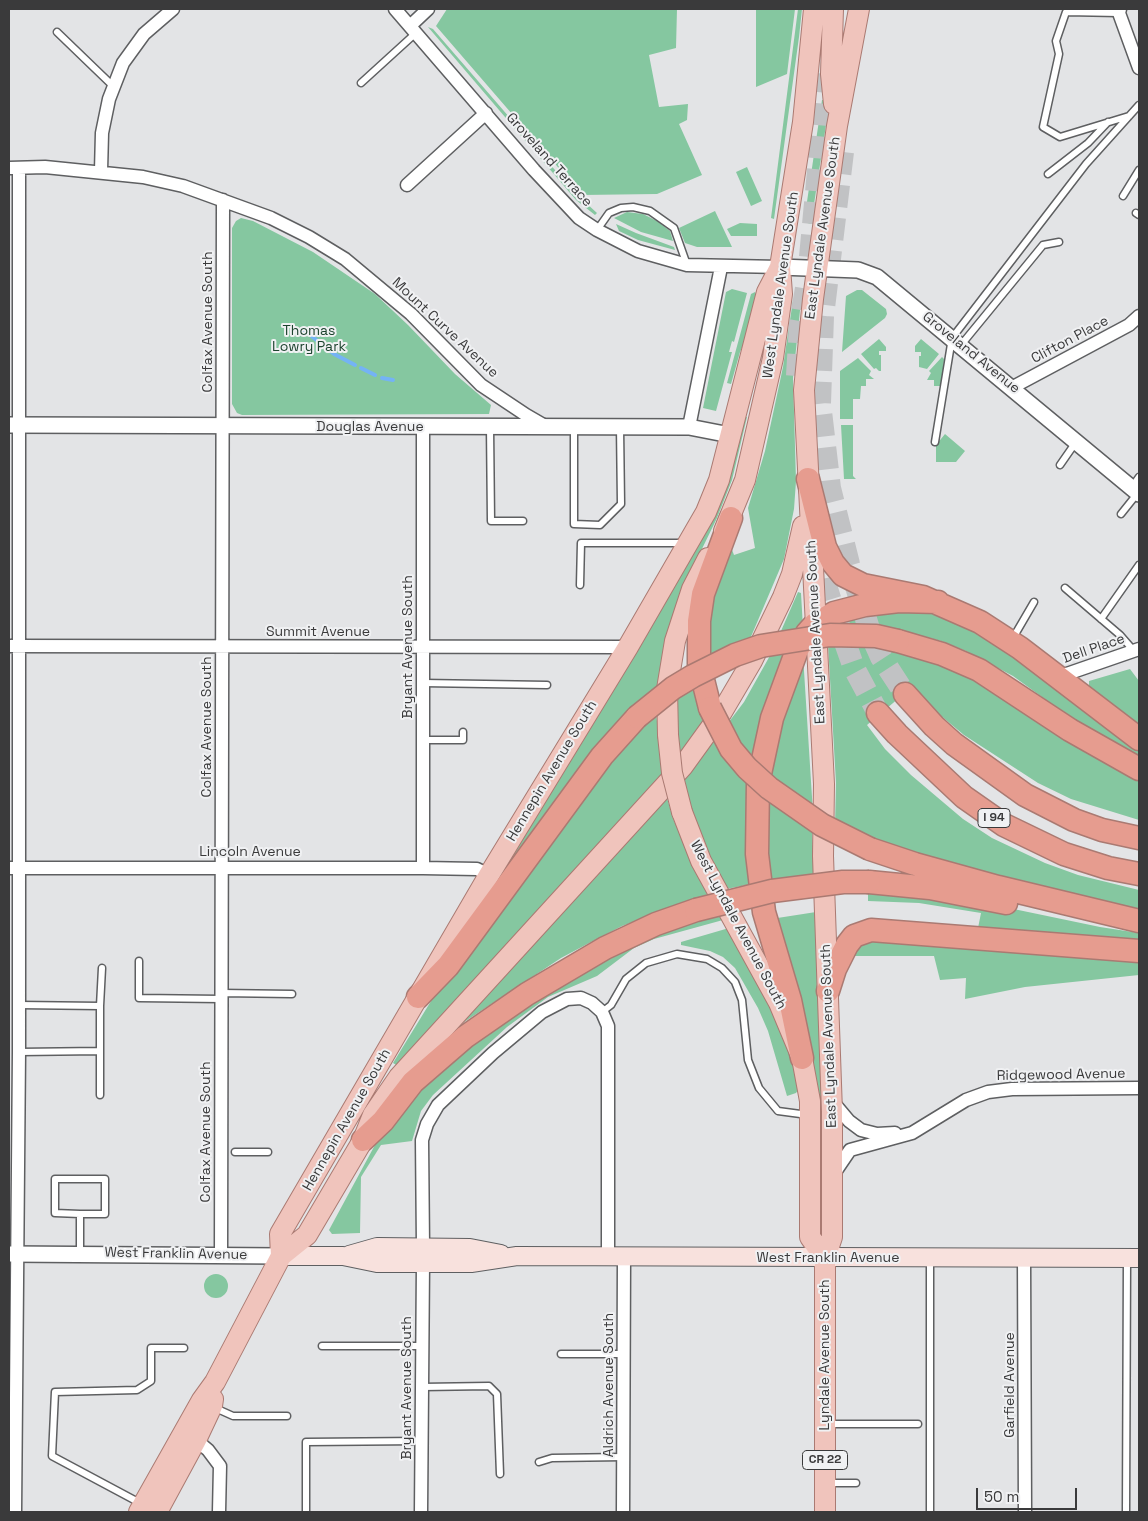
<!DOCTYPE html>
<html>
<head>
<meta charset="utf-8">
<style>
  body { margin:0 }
  #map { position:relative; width:1148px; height:1521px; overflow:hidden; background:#e3e4e6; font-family:"Space Grotesk",sans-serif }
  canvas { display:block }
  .frame { position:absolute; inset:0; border:10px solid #3a3a3b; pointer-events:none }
  .scale { position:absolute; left:976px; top:1488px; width:101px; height:22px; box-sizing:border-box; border:2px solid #3a3a3b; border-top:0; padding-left:6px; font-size:15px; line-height:18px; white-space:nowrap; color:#3a3a3b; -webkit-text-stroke:4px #f0f1f3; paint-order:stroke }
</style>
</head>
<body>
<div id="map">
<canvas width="1148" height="1521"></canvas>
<div class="frame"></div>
<div class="scale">50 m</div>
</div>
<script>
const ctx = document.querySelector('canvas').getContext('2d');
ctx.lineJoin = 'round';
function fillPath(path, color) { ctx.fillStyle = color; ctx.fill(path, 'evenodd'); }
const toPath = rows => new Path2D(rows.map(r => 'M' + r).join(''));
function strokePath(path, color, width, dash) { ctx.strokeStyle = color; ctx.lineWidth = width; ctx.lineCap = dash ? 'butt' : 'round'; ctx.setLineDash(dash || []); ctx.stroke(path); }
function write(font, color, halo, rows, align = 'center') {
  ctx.font = font + ' "Space Grotesk",sans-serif'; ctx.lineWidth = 4; ctx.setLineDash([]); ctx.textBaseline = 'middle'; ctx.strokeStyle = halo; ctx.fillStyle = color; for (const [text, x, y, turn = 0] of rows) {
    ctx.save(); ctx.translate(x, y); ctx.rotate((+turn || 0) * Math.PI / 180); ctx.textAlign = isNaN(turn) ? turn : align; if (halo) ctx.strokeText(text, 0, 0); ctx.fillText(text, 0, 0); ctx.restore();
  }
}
const green = toPath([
  [447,9,677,9,676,48,649,55,659,107,688,104,687,120,679,124,702,175,657,194,582,195,436,26],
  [756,9,795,9,787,74,756,87],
  [798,9,802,9,799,37,774,219,771,218],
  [428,27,433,29,574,192,597,213,595,215,576,200],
  [822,100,826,100,826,125,811,224,804,222],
  [747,167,762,201,751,206,736,172],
  [715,211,732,247,697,247,685,243,679,228],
  [627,212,643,214,657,221,670,231,673,241,641,232,614,218],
  [241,218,253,221,313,252,375,294,408,325,455,374,491,405,489,414,242,415,237,413,232,404,232,228,236,221],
  [740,223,757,224,757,236,731,236,727,229],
  [616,224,636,233,674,247,675,250,638,240,619,231],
  [732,289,747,293,734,342,732,341,729,352,732,352,716,411,703,408,726,292],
  [857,290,862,290,886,309,887,314,885,318,842,352,846,296],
  [755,292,758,297,746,339,740,352,731,384,727,383,743,324,751,294],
  [793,300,801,301,793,378,796,481,794,509,784,559,750,639,703,658,702,629,731,547,734,555,755,548,748,508,765,451,783,367],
  [879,339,886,347,886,351,879,351,879,355,881,355,881,371,879,371,876,368,874,369,861,354],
  [921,339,939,354,927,369,919,367,919,356,921,356,921,352,915,352,915,346],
  [942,357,944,359,942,386,934,386,934,380,927,380,931,373,929,371],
  [858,358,871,371,869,375,874,379,866,379,866,386,861,386,860,399,853,399,853,419,840,419,840,371],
  [743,416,747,417,732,480,717,518,680,594,667,634,662,659,660,684,624,717,476,912,611,693],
  [841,425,853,425,853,476,856,479,844,479],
  [945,434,965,451,956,462,936,462,936,445],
  [798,592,801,593,803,628,781,631],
  [923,605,978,630,1139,750,1139,759,1071,718,1013,676,966,651,941,641,891,628,828,626,828,621],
  [828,644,862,644,939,660,1139,775,1139,820,1071,799,1038,783,964,735,934,710,912,687,867,725,885,749,911,775,963,819,992,838,1045,863,1078,875,1139,890,1139,911,933,862,835,826,836,783],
  [789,648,753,765,725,727,744,702,772,652],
  [803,655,807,718,813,813,764,776],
  [1130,669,1139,681,1139,729,1089,688,1089,681],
  [692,686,703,721,679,756,674,697],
  [656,712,663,776,398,1066,393,1063,436,993,613,757],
  [714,741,725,758,750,786,752,884,726,889,697,831,683,780],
  [761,795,812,831,814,874,764,881],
  [667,798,674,821,709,894,622,926,591,942,561,958,458,1026],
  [868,893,956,897,1100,927,1139,933,1139,944,977,933,981,913,919,903,868,901],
  [717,911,723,920,654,939,634,948,597,976,548,997,507,1027,433,1095,421,1111,412,1141,381,1145,361,1177,360,1233,332,1234,329,1230,382,1132,447,1058,617,948],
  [816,912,823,1106,819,1106,813,1060,771,919],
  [729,928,781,1023,800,1087,796,1093,787,1096,768,1031,758,1008,735,968,723,957,710,951,681,945,681,942],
  [861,939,1139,957,1139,975,1025,987,965,999,966,978,940,980,934,956,855,956,853,946],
  '204 1286a12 12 0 1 1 24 0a12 12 0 1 1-24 0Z'
]);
const stream = toPath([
  [304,330,334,354,355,365],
  [361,368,375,375],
  [382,378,393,380]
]);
const motorwayTunnel = toPath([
  [843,152,823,316,820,403,830,488,849,564,870,632,881,657,905,694],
  [810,257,827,74],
  [797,376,800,324,806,288],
  [818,546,824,579,835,614,854,668,878,713]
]);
const service = toPath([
  [1119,13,1066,12,1056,41,1059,54,1043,127,1060,137,1129,116],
  [57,32,113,86],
  [361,83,417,32],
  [1048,174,1088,143,1108,122],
  [1123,196,1139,170],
  [1136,213,1139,215],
  [597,230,609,213,621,208,633,207,650,211,674,228,687,265],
  [961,345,1043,245,1059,242],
  [490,427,491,521,523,521],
  [574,428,574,524,600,525,621,504,620,427],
  [935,442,952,338,1086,164,1139,105],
  [1060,465,1076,442],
  [1132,487,1139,477],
  [1121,514,1137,494],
  [580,585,581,543,684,543],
  [1065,588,1120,635,1134,651],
  [1101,619,1139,565],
  [1013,638,1034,602],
  [423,683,547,685],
  [423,740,463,740,463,732],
  [139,961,139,998,221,999],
  [221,993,292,994],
  [100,1006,102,968],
  [602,1012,611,1005,626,979,646,963,677,954,707,959,722,968,735,982,742,1000,748,1060,759,1088,778,1111,808,1115],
  [19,1052,100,1051,100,1006,19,1005],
  [100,1095,100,1051],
  [235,1152,268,1152],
  [80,1214,55,1213,55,1179,105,1179,105,1214,80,1214,80,1253],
  [930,1259,930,1512],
  [322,1346,422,1346],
  [561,1354,624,1354],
  [422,1387,489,1386,497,1394,500,1474],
  [213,1407,233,1416,287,1416],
  [829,1424,918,1424],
  [539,1462,552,1458,624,1457],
  [828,1483,856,1483],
  [140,1503,52,1456,55,1392,137,1390,151,1381,151,1348,184,1348],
  [306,1512,306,1442,422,1441],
  [1126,1512,1127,1259]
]);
const minor = toPath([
  [395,9,534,170,579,218,597,230,638,251,687,265,780,267],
  [1120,9,1119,13,1139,68],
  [411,25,428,9],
  [9,168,45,167,143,177,183,186,271,218,309,237,345,259,411,314,481,385,526,415,545,426],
  [101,171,102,133,109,99,123,63,144,34,173,9],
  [407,185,486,113],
  [1013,387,1129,325,1139,316],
  [423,427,423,868],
  [689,427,721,267],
  [9,646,628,647],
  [1058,677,1139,649],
  [9,868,423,868,477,869,489,875],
  [833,1102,849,1121,861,1130,877,1134,895,1133],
  [833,1175,850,1150,912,1133,966,1100,988,1092,1012,1089,1139,1088],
  [423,1247,422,1140,427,1124,438,1105,493,1053,542,1012,567,999,581,998,592,1003,602,1012,608,1026,608,1257],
  [221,1255,223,200],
  [1024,1258,1025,1512],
  [196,1440,208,1450,220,1466,219,1512],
  [15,1512,19,1052,19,168],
  [421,1512,423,1263],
  [623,1512,624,1257]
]);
const tertiary = toPath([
  [780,267,858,270,877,277,1139,494],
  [9,425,689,427,730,435],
  [9,1254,281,1256]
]);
const secondary = toPath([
  [349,1255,377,1247,470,1248,501,1254],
  [281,1256,343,1256,377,1263,471,1263,517,1256,1139,1258]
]);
const primary = toPath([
  [833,9,831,74,834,104],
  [724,531,745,480,773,358,782,294,780,267,803,122,814,9],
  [668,735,667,689,675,641,692,589,708,558],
  [682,812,701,861,779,1003,802,1058,810,1101,810,1237,825,1258],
  [281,1256,280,1234,489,875,628,647,706,512,719,480,767,292,780,267],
  [139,1512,202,1400,215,1382,281,1256,307,1235,363,1140,373,1115,399,1077,683,766,722,712,752,661,783,597,792,574,803,526],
  [157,1512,196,1440,212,1406,213,1399],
  [825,1512,825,1258,832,1237,832,1112,823,856,824,784,804,390,813,299,837,126,859,9]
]);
const motorway = toPath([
  [808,479,825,547,833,563,843,575,863,585,923,597,980,622,1020,648,1139,739],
  [898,641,942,654,979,670,1070,730,1139,769],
  [905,694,934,726,954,744,1025,795,1074,820,1102,830,1139,838],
  [710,708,699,664,699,621,703,594,731,518],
  [878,713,897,734,964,797,1004,825,1064,854,1108,868,1139,874],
  [870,849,915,864,998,887,1139,921],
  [869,882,930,888,1006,903],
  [828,991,835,969,847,945,854,936,871,930,1139,951],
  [418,997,448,966,602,756,637,717],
  [802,1058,790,1000,764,912,757,854,758,783,772,718,797,650,807,633,815,624,834,613,865,605,899,601,938,602],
  [363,1140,383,1121,413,1082,465,1037,527,994,605,948,656,924,696,910]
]);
const primaryBridge = toPath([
  [668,735,672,773,682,812]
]);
const motorwayBridge = toPath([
  [710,708,731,749,747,768,769,788,822,825,870,849],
  [637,717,673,688,693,676,735,655,761,646,830,635,876,636,898,641],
  [696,910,772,891,843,882,869,882]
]);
const shields = [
  [994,818,32],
  [825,1460,45]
];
const shieldNames = [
  ["I 94",994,818],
  ["CR 22",825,1460]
];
const streetNames = [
  ["Groveland Terrace",549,160,48],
  ["East Lyndale Avenue South",823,228,-82],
  ["West Lyndale Avenue South",781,285,-82],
  ["Colfax Avenue South",208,322,-90],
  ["Mount Curve Avenue",445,328,43],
  ["Clifton Place",1070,340,-28],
  ["Groveland Avenue",971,353,39],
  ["Douglas Avenue",370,427],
  ["Summit Avenue",318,632],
  ["East Lyndale Avenue South",816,632,-93],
  ["Bryant Avenue South",408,647,-90],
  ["Dell Place",1094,649,-19],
  ["Colfax Avenue South",207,727,-90],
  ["Hennepin Avenue South",552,771,-59],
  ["Lincoln Avenue",250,852],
  ["West Lyndale Avenue South",738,925,62],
  ["East Lyndale Avenue South",829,1036,-92],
  ["Ridgewood Avenue",1061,1075,-1],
  ["Hennepin Avenue South",347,1120,-60],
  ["Colfax Avenue South",206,1132,-90],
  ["West Franklin Avenue",176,1254,1],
  ["West Franklin Avenue",828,1258],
  ["Lyndale Avenue South",825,1355,-90],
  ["Aldrich Avenue South",609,1385,-90],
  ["Garfield Avenue",1010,1385,-90],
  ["Bryant Avenue South",407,1388,-90]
];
const parkNames = [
  ["Thomas",309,331],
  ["Lowry Park",309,347]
];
fillPath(green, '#85c7a0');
strokePath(stream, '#74b3f5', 4);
strokePath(motorwayTunnel, '#c1c2c4', 22, [22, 11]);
strokePath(service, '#5e5f61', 9);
strokePath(minor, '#5e5f61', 15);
strokePath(tertiary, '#5e5f61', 18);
strokePath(secondary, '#5e5f61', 20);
strokePath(primary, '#aa7a72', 22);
strokePath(motorway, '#aa7a72', 25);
strokePath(service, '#fff', 6);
strokePath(minor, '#fff', 12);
strokePath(tertiary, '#fff', 15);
strokePath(secondary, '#f8e1dd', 18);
strokePath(primary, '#f0c4bc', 20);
strokePath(motorway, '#e69c8f', 22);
strokePath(primaryBridge, '#aa7a72', 22, []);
strokePath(motorwayBridge, '#aa7a72', 25, []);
strokePath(primaryBridge, '#f0c4bc', 20);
strokePath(motorwayBridge, '#e69c8f', 22);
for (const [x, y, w] of shields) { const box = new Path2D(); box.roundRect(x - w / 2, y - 9.5, w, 19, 4); ctx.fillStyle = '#f0f1f3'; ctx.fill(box); strokePath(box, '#3a3a3b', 1); }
write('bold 12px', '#3a3a3b', null, shieldNames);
write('14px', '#3a3a3b', '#f0f1f3', streetNames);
write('14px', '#1d442f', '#f0f1f3', parkNames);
</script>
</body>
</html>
